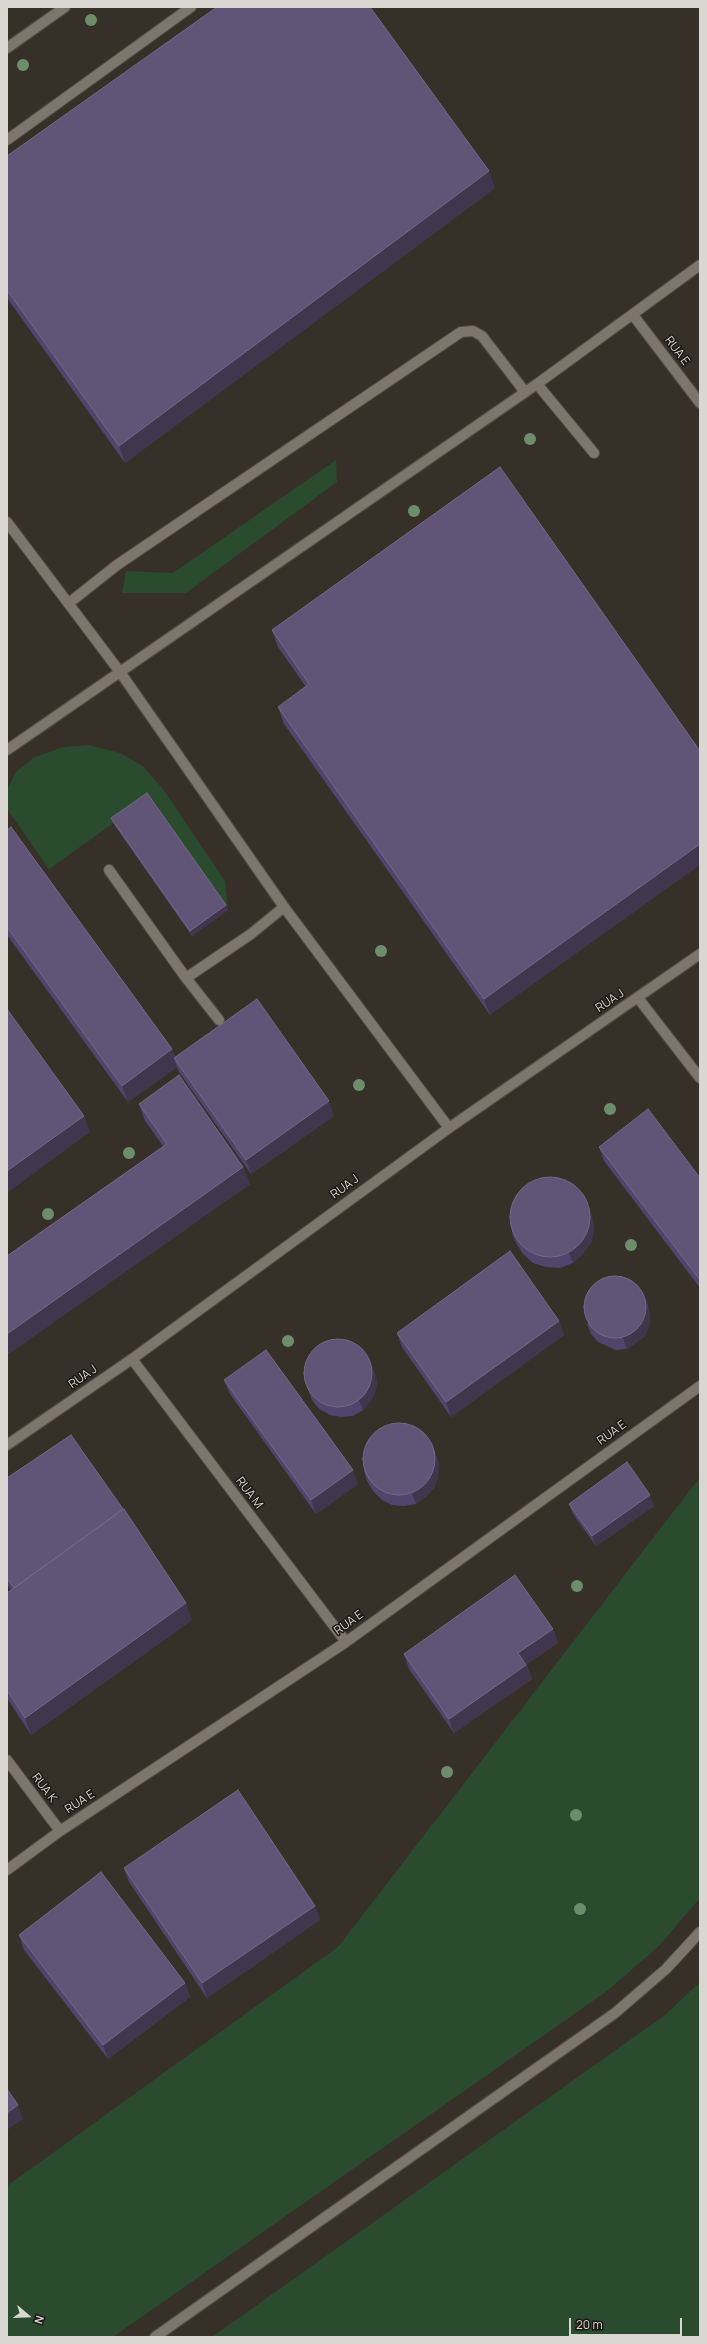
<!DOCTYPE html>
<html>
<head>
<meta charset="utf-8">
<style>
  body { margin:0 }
  #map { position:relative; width:707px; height:2344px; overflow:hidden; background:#363028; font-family:Manrope,sans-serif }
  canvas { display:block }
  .frame { position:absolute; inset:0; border:8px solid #dad6d1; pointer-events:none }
  .north { position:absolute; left:8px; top:2296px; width:40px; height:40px; -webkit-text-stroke:3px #1b1815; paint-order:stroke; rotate:109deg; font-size:11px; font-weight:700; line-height:16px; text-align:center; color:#dad6d1 }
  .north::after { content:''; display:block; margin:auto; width:14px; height:18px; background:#dad6d1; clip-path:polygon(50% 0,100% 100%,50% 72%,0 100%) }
  .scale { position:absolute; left:569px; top:2318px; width:113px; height:18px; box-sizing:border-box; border:2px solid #dad6d1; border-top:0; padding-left:5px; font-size:12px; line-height:14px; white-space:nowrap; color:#dad6d1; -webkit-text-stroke:3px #1b1815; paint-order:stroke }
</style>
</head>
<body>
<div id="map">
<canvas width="707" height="2344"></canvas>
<div class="frame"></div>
<div class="north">N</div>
<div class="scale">20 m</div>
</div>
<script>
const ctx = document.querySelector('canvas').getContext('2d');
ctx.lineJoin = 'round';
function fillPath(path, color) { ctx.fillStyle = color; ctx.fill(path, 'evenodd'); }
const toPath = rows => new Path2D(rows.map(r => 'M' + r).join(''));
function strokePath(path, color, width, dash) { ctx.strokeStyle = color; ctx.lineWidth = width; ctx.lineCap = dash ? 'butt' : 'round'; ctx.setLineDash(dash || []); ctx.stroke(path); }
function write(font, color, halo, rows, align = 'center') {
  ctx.font = font + ' Manrope,sans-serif'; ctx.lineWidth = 3; ctx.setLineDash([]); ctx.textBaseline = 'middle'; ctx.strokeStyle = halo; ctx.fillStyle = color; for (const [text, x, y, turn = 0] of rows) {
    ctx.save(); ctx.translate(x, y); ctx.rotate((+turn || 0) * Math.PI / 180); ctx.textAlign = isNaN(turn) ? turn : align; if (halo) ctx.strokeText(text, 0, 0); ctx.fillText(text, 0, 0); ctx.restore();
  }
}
const green = toPath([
  [336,460,337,482,186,593,122,593,126,571,173,573],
  [89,745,120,753,143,766,163,789,225,881,228,910,149,798,49,869,7,809,7,790,16,772,33,758,63,747],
  [700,1477,700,1898,659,1946,607,1991,113,2337,7,2337,7,2186,338,1947],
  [700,1982,700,2337,212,2337,665,2015]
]);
const lane = toPath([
  [7,48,65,7],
  [7,140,191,7],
  [633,315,700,403],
  [537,384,594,453],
  [7,522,120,672,284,907,449,1128],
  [69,603,117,565,461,332,473,331,482,336,525,392],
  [7,750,537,384,700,265],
  [109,870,186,978],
  [638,998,700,1078],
  [219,1020,186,978,251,934,284,907],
  [132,1359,346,1642],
  [7,1445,132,1359,449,1128,700,954],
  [7,1760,60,1831],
  [7,1870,60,1831,346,1642,700,1386],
  [155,2337,615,2013,666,1969,700,1932]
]);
const trees = [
  [91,20],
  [23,65],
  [530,439],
  [414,511],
  [381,951],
  [359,1085],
  [610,1109],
  [129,1153],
  [48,1214],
  [631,1245],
  [288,1341],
  [577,1586],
  [447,1772],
  [576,1815],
  [580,1909]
];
const wall = toPath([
  [7,156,495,188,125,463,7,298],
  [500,467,490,1015,284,724,278,707,306,687,278,647,272,630],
  [111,818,228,910,192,936,113,823],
  [7,830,172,1049,175,1057,334,1116,251,1174,179,1072,177,1067,128,1102,7,935],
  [139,1104,243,1167,250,1184,7,1355,7,1256,163,1146,145,1121],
  [599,1147,700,1178,700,1288,604,1161],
  [588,1206,592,1216,594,1230,591,1243,583,1254,573,1263,560,1268,546,1267,533,1263,523,1254,516,1243,512,1233],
  [644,1295,648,1305,650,1316,649,1327,644,1337,627,1349,616,1350,598,1342,591,1334,587,1324],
  [559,1321,564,1335,451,1417,402,1347,397,1333],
  [373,1369,377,1379,376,1390,371,1401,363,1410,353,1416,341,1417,330,1415,319,1409,312,1400,304,1378],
  [224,1380,358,1484,316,1514,230,1394],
  [432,1443,439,1465,438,1477,434,1488,426,1497,416,1504,404,1506,392,1505,382,1500,373,1491,367,1481,364,1470],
  [7,1478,192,1620,31,1735,7,1698,7,1593,11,1590,7,1584],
  [569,1504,654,1506,596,1546,573,1514],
  [553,1629,558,1643,526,1664,532,1679,454,1733,409,1669,404,1654],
  [124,1868,315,1906,320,1920,207,1998,129,1882],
  [19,1935,185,1983,190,1997,108,2059,24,1950]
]);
const shadedWall = toPath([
  [489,171,495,188,125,463,119,446],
  [700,844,700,865,490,1015,484,999],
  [226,905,228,910,192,936,190,931],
  [172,1049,176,1061,174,1058,177,1067,128,1102,122,1086],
  [329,1101,334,1116,251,1174,246,1160],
  [84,1116,90,1132,7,1193,7,1171],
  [243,1167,250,1184,7,1355,7,1334],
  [588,1206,592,1216,594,1230,591,1243,583,1254,573,1263,569,1253],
  [644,1295,648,1305,650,1316,649,1327,644,1337,627,1349,623,1338],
  [559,1321,564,1335,451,1417,446,1402],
  [370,1359,377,1379,376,1390,371,1401,363,1410,359,1400],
  [432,1443,439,1465,438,1477,434,1488,426,1497,416,1504,412,1493],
  [353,1470,358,1484,316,1514,311,1500],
  [650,1495,654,1506,596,1546,592,1536],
  [186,1603,192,1620,31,1735,25,1718],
  [553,1629,558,1643,523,1667,518,1653],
  [526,1665,532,1679,454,1733,449,1719],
  [315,1906,320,1920,207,1998,202,1983],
  [185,1983,190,1997,108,2059,103,2045],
  [18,2105,23,2119,7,2130,7,2113]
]);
const building = toPath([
  [217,7,370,7,489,171,119,446,7,290,7,156,217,7],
  [500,467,700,751,700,844,484,999,278,707,309,684,272,630,500,467],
  [147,793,226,905,190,931,111,818,147,793],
  [11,827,172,1049,122,1086,7,927,7,830,11,827],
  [257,999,329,1101,246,1160,174,1058,257,999],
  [7,1009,84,1116,7,1171,7,1009],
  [179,1075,243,1167,7,1334,7,1256,167,1144,139,1104,179,1075],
  [648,1109,700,1178,700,1280,599,1147,648,1109],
  '510 1217a40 40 0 1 1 80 0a40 40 0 1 1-80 0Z',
  [510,1251,559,1321,446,1402,397,1333,510,1251],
  '584 1307a31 31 0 1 1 62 0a31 31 0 1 1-62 0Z',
  '304 1373a34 34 0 1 1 68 0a34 34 0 1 1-68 0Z',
  [266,1350,353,1470,311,1500,224,1380,266,1350],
  '363 1459a36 36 0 1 1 72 0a36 36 0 1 1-72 0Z',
  [71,1435,123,1509,14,1588,7,1578,7,1478,71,1435],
  [627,1462,650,1495,592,1536,569,1504,627,1462],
  [124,1509,186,1603,25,1718,7,1690,7,1593,124,1509],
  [515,1575,553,1629,518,1653,526,1665,449,1719,404,1654,515,1575],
  [238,1790,315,1906,202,1983,124,1868,238,1790],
  [101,1872,185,1983,103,2045,19,1935,101,1872],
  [7,2089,18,2105,7,2113,7,2089]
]);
const streetNames = [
  ["RUA E",677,351,53],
  ["RUA J",610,1001,-34],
  ["RUA J",345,1187,-36],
  ["RUA J",83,1377,-35],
  ["RUA E",612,1433,-36],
  ["RUA M",249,1493,53],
  ["RUA E",349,1623,-36],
  ["RUA K",44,1788,53],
  ["RUA E",80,1802,-33]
];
fillPath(green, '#2b4b2e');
strokePath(lane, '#534d47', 12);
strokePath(lane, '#7e766d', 10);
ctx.fillStyle = '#6e8d6a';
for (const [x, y] of trees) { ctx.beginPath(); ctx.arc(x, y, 6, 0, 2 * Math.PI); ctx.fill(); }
fillPath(wall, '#52456d');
fillPath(shadedWall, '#41364d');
fillPath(building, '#615577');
strokePath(building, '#746985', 1);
write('12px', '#dad6d1', '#1b1815', streetNames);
</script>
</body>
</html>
